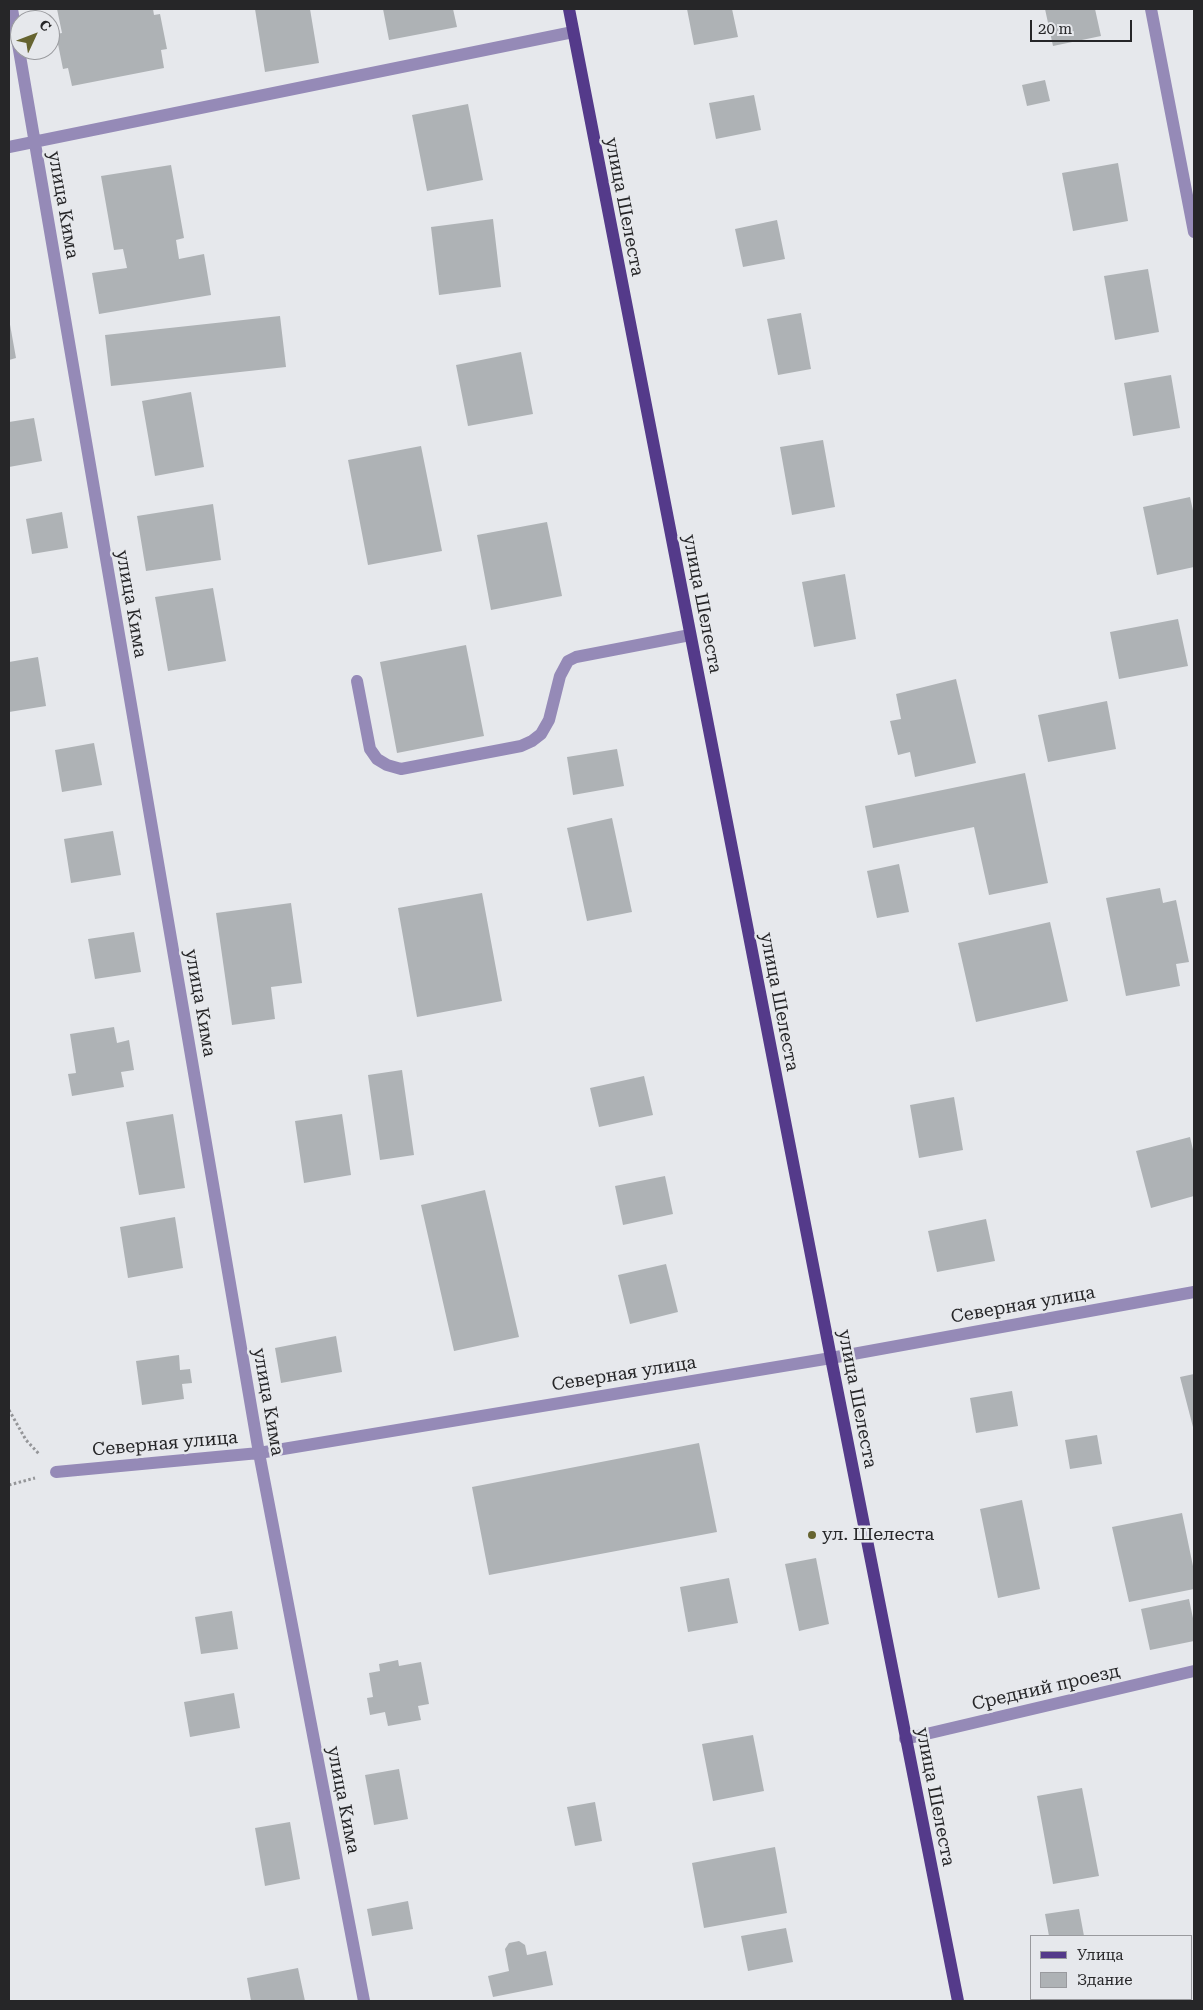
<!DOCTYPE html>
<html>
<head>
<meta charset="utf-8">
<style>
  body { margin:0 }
  #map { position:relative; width:1203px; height:2010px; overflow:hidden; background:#e6e8ec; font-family:"Roboto Serif",serif }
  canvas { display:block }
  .frame { position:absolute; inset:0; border:10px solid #262628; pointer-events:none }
  .legend { position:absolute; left:1030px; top:1935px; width:162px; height:65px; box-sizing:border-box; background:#e6e8ec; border:1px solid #999a9e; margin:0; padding:6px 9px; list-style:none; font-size:15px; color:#262628 }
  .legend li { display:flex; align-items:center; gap:10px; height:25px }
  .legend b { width:25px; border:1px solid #999a9e }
  .north { position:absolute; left:10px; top:10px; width:50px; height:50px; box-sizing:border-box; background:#e6e8ec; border:1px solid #999a9e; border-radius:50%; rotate:47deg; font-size:14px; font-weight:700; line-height:20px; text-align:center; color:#262628 }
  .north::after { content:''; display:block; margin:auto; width:18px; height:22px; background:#666430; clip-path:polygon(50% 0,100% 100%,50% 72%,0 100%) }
  .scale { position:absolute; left:1030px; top:20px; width:102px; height:22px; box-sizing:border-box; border:2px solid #262628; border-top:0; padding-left:6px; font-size:15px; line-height:18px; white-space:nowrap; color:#262628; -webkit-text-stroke:4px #e6e8ec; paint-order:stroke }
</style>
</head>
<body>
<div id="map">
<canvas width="1203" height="2010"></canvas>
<div class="frame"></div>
<ul class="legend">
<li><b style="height:6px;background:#543a8a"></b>Улица</li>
<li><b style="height:14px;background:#aeb2b5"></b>Здание</li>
</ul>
<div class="north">С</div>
<div class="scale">20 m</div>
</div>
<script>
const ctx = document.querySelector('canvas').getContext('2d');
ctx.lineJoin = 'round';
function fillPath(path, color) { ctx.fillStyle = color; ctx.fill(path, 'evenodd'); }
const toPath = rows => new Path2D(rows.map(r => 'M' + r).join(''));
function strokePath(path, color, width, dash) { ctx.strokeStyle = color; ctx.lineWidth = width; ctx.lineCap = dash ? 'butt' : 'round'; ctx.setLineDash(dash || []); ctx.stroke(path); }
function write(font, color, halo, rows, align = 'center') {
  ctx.font = font + ' "Roboto Serif",serif'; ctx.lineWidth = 5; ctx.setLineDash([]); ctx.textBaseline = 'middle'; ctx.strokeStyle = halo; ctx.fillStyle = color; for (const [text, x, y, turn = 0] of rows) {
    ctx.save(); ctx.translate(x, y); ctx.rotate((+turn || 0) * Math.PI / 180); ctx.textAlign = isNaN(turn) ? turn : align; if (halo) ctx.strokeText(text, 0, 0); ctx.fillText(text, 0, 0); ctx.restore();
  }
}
const building = toPath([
  [57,9,153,9,154,15,160,14,167,49,161,50,164,68,72,86,68,68,63,69,56,34,62,33],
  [255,9,310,9,319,63,265,72],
  [383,9,453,9,457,27,389,40],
  [687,9,732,9,738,37,694,45],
  [1045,9,1095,9,1101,36,1053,46],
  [1045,80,1050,101,1027,106,1022,85],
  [754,95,761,130,716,139,709,103],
  [468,104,483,180,427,191,412,115],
  [1118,163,1128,221,1073,231,1062,173],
  [171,165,184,238,176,240,179,259,204,254,211,295,99,314,92,273,127,268,123,249,114,250,101,176],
  [493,219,501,287,439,295,431,227],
  [777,220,785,259,743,267,735,229],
  [1148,269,1159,332,1115,340,1104,276],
  [801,313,811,369,778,375,767,319],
  [280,316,286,367,111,386,105,335],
  [9,319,16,358,9,360],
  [521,352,533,414,468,426,456,365],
  [1171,375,1180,428,1133,436,1124,383],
  [191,392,204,467,155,476,142,401],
  [34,418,42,461,9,467,9,422],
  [823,440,835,507,792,515,780,447],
  [421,446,442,551,368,565,348,460],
  [1190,497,1194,515,1194,567,1157,575,1143,507],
  [213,504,221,560,146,571,137,516],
  [62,512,68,548,32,554,26,519],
  [547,522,562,596,491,610,477,535],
  [845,574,856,639,814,647,802,582],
  [213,588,226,661,168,671,155,597],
  [1178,619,1188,666,1119,679,1110,632],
  [466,645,484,736,397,753,380,662],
  [38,657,46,706,9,712,9,662],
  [956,679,976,763,915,777,910,752,898,755,890,721,901,719,896,694],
  [1107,701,1116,749,1048,762,1038,715],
  [94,743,102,785,62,792,55,750],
  [617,749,624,786,573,795,567,757],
  [1025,773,1048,883,989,895,974,827,873,848,865,806],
  [612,818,632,912,587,921,567,828],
  [113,831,121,875,71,883,64,839],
  [899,864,909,912,877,918,867,871],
  [1160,888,1163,903,1176,900,1189,962,1176,964,1180,986,1126,996,1106,898],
  [482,893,502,1001,417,1017,398,908],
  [291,903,302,983,271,987,275,1019,232,1025,216,913],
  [1050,922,1068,1001,976,1022,958,943],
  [134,932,141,972,95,979,88,939],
  [114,1027,117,1043,129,1040,134,1070,121,1072,124,1087,72,1096,68,1074,76,1073,70,1034],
  [402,1070,414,1155,380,1160,368,1075],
  [644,1076,653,1115,599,1127,590,1088],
  [954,1097,963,1150,919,1158,910,1105],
  [173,1114,185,1188,139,1195,126,1122],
  [342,1114,351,1175,304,1183,295,1121],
  [1190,1137,1194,1154,1194,1196,1151,1208,1136,1151],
  [665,1176,673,1214,623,1225,615,1186],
  [485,1190,519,1337,454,1351,421,1205],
  [175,1217,183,1268,128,1278,120,1227],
  [986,1219,995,1261,937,1272,928,1231],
  [666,1264,678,1312,630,1324,618,1275],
  [336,1336,342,1372,281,1383,275,1348],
  [179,1355,180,1370,190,1369,192,1383,182,1384,184,1399,142,1405,136,1361],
  [1194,1374,1194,1431,1180,1377],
  [1012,1391,1018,1426,976,1433,970,1398],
  [1097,1435,1102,1464,1070,1469,1065,1440],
  [699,1443,717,1532,489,1575,472,1487],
  [1022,1500,1040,1589,998,1598,980,1509],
  [1182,1513,1194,1571,1194,1589,1129,1602,1112,1527],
  [816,1558,829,1624,799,1631,785,1564],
  [729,1578,738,1623,688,1632,680,1587],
  [1189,1599,1194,1623,1194,1641,1150,1650,1141,1609],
  [232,1611,238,1649,201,1654,195,1617],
  [398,1660,399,1666,421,1662,429,1704,418,1706,421,1720,388,1726,385,1712,370,1715,367,1698,373,1697,369,1673,380,1671,379,1664],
  [234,1693,240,1728,190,1737,184,1702],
  [753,1735,764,1791,713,1801,702,1744],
  [399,1769,408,1819,374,1825,365,1775],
  [1082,1788,1099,1876,1053,1884,1037,1796],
  [595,1802,602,1841,575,1846,567,1807],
  [290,1822,300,1879,265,1886,255,1828],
  [775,1847,787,1913,704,1928,692,1863],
  [408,1901,413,1929,372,1936,367,1909],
  [1079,1909,1084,1936,1049,1936,1045,1914],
  [786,1928,793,1962,748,1971,741,1936],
  [519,1941,525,1945,527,1955,546,1951,553,1985,493,1997,488,1976,509,1971,505,1949,509,1943],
  [298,1968,305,2001,251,2001,247,1978],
  [1091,1999,1117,1999,1117,2001,1083,2001]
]);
const path = toPath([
  [9,1410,26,1440,40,1455],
  [9,1485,35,1478]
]);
const lane = toPath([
  [357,681,370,749,377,759,387,765,401,769,521,746,532,741,541,734,549,720,560,676,568,661,576,657,690,635]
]);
const street = toPath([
  [12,9,259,1453,364,2001],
  [1151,9,1194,232],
  [9,147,573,32],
  [56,1472,259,1453,831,1358,1194,1292],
  [905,1739,1194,1671]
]);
const primary = toPath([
  [569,9,831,1358,958,2001]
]);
const markers = [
  [812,1535,5,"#666430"]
];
const streetNames = [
  ["улица Кима",63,205,80],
  ["улица Шелеста",624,207,79],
  ["улица Кима",131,604,80],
  ["улица Шелеста",702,604,79],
  ["улица Шелеста",779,1002,79],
  ["улица Кима",200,1003,80],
  ["Северная улица",1023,1305,-10],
  ["Северная улица",624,1374,-9],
  ["улица Шелеста",857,1399,79],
  ["улица Кима",268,1402,80],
  ["Северная улица",165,1444,-5],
  ["Средний проезд",1046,1688,-13],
  ["улица Шелеста",935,1797,79],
  ["улица Кима",343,1800,79]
];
const poiNames = [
  ["ул. Шелеста",822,1535]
];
fillPath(building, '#aeb2b5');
strokePath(path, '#949598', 3, [2.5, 2.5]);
strokePath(lane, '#958ab7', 12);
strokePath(street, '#958ab7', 12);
strokePath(primary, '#543a8a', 12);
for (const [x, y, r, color] of markers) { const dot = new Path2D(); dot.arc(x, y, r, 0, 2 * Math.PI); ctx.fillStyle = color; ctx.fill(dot); strokePath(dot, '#e6e8ec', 2); }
write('18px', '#262628', '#e6e8ec', streetNames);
write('18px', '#262628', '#e6e8ec', poiNames, 'left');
</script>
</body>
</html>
